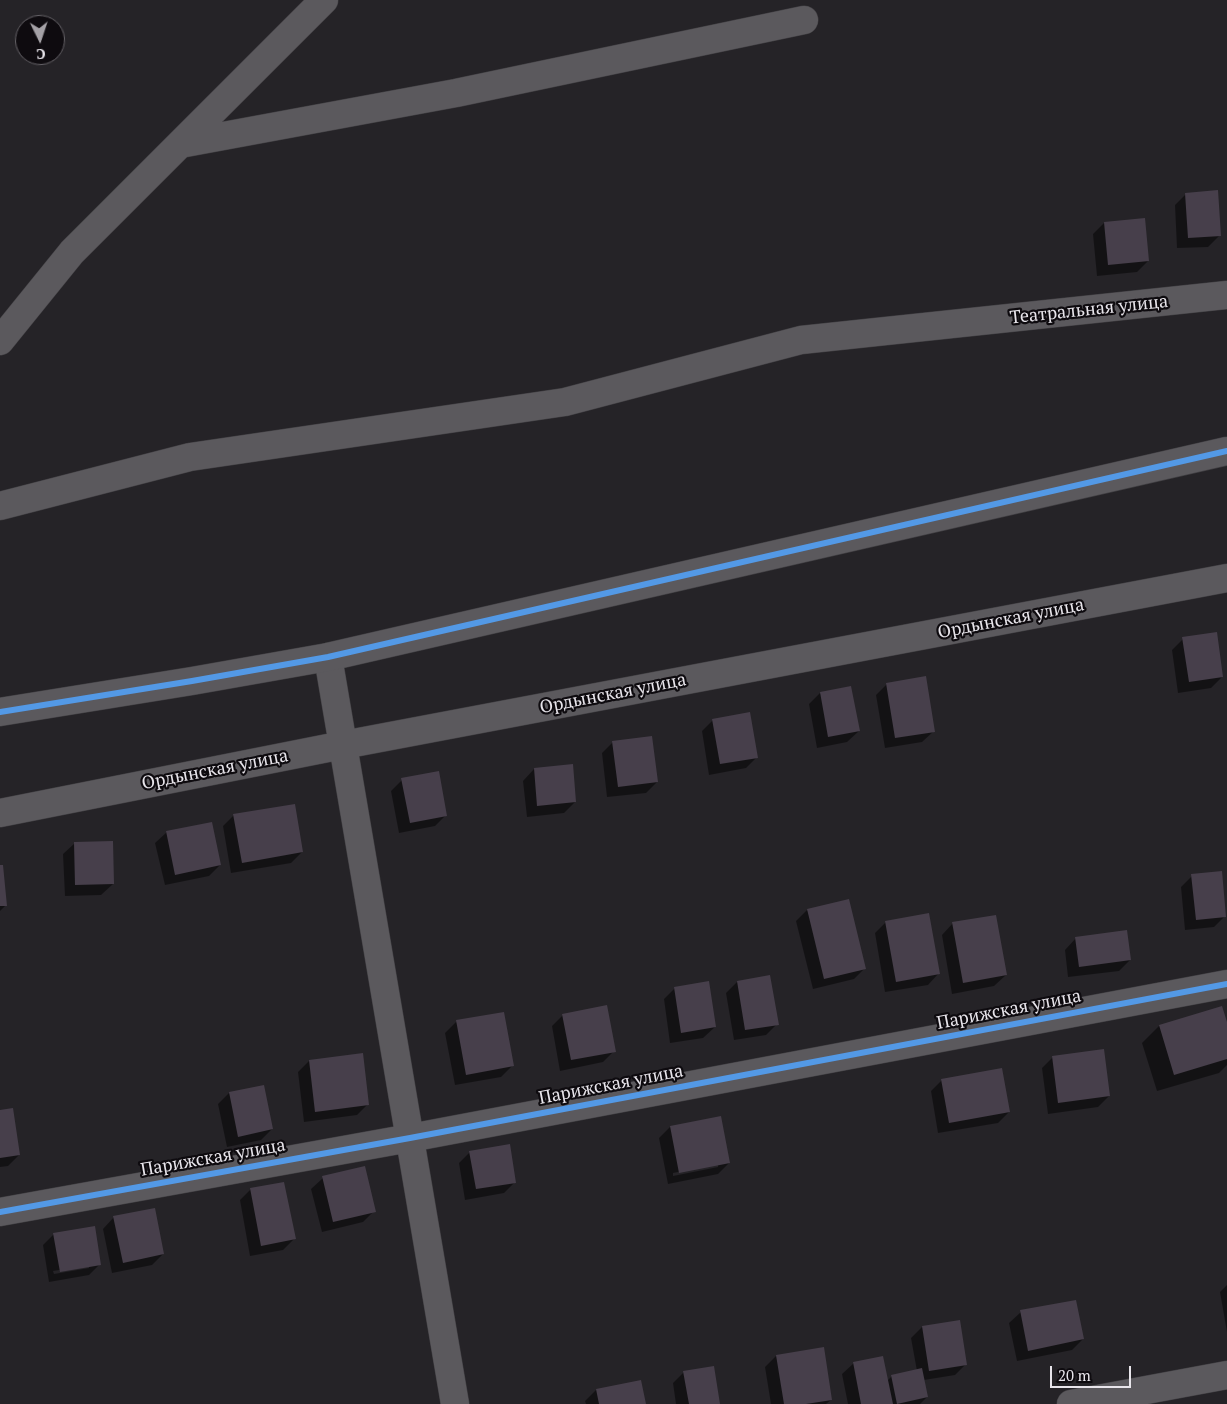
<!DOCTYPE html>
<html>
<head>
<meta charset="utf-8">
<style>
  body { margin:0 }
  #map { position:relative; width:1227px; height:1404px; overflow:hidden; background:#252327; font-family:"PT Serif",serif }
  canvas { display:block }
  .north { position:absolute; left:15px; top:15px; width:50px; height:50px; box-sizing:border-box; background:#0e0b0f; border:1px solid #656267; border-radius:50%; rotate:176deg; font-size:14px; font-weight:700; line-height:20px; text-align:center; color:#e8e5eb }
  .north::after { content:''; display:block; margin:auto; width:18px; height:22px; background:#a4a1a6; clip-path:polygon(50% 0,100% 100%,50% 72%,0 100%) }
  .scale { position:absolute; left:1050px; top:1366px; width:81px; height:22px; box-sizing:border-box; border:2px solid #e8e5eb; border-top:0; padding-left:6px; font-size:15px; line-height:18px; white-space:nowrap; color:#e8e5eb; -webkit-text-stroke:4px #0e0b0f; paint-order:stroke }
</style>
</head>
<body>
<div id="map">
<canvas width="1227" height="1404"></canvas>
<div class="north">С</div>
<div class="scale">20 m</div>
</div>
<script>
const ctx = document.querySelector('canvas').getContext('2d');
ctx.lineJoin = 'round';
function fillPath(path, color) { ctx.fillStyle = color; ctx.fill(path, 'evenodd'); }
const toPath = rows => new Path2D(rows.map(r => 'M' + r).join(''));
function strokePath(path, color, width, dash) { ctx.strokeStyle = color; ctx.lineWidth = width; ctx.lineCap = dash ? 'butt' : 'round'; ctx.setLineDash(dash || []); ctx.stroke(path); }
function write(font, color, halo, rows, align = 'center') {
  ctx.font = font + ' "PT Serif",serif'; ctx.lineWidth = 4.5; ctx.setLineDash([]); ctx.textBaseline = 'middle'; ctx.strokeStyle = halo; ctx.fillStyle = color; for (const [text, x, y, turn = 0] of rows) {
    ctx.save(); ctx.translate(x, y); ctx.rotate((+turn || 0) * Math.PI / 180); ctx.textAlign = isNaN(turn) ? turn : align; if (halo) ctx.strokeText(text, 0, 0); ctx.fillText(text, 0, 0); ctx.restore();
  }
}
const shadow = toPath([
  [1186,194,1219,236,1208,247,1177,248,1175,205],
  [1104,223,1148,261,1137,272,1097,276,1093,234],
  [1183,639,1222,677,1211,688,1178,693,1172,650],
  [887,684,934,731,922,742,885,748,876,695],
  [820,693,859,731,847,742,817,748,809,704],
  [713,720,757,757,746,768,709,775,702,731],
  [613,742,657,782,646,793,607,797,602,753],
  [534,769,575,802,564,813,527,817,523,781],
  [402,780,446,815,435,826,399,833,391,791],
  [234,815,302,852,291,863,231,873,223,826],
  [167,832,220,865,209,876,165,885,155,843],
  [75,843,113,884,101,895,65,896,63,854],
  [0,866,6,905,0,911],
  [1192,876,1225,916,1214,927,1185,930,1181,887],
  [807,910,865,968,854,979,813,989,796,921],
  [886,922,939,973,928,985,885,992,875,933],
  [953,923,1006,975,994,986,952,994,942,935],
  [1076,938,1130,960,1119,971,1068,977,1065,950],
  [737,982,777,1024,766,1035,734,1040,726,993],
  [675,988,715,1027,703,1038,670,1043,664,999],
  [1221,1008,1227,1027,1227,1065,1219,1073,1157,1091,1142,1043,1159,1026],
  [563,1015,614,1051,603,1062,560,1071,552,1026],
  [456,1022,512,1066,501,1077,455,1085,445,1033],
  [1053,1057,1109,1096,1098,1107,1048,1114,1042,1068],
  [309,1061,368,1104,357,1115,304,1122,298,1072],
  [942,1080,1009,1112,998,1123,938,1133,931,1091],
  [229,1093,272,1129,261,1140,227,1147,218,1104],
  [0,1111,19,1155,8,1166,0,1167],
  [670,1127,729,1163,718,1174,668,1184,659,1138],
  [718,1164,718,1167,673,1176,673,1173],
  [470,1152,515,1182,504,1193,465,1200,459,1163],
  [323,1178,374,1211,363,1222,322,1232,311,1189],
  [251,1189,294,1239,283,1250,250,1256,240,1200],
  [114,1217,163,1254,152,1265,112,1273,103,1229],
  [54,1234,100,1264,89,1275,49,1282,43,1245],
  [89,1265,89,1268,54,1274,53,1271],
  [1227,1285,1227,1332,1220,1292],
  [1021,1312,1083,1339,1072,1350,1017,1361,1009,1323],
  [922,1327,966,1364,955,1375,924,1380,927,1397,920,1404,848,1404,842,1374,854,1363,887,1381,892,1376,917,1371,911,1338],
  [776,1356,831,1400,826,1404,771,1404,765,1367],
  [684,1372,719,1404,676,1404,673,1383],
  [640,1381,645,1404,586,1404,585,1401,596,1390]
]);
const building = toPath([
  [1218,190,1221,236,1188,238,1185,193],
  [1145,218,1149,261,1108,265,1104,222],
  [1217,632,1223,677,1189,682,1182,637],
  [926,676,935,732,895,738,886,683],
  [851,686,860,731,828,737,820,692],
  [750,712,758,758,720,764,712,719],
  [652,736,658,782,618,787,612,741],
  [573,764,576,802,537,806,534,768],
  [439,771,447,816,410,823,401,778],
  [295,804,303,852,242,863,233,814],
  [212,822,221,865,175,875,166,831],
  [113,841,114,884,75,885,74,842],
  [0,865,3,865,7,906,0,906],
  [1222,871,1226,917,1196,920,1191,874],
  [849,899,866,969,824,979,807,909],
  [929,913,940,974,896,982,885,921],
  [996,915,1007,975,963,983,952,922],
  [1127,930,1131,960,1079,967,1075,937],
  [770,975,779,1025,745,1030,737,981],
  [709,981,716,1027,681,1033,674,987],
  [607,1005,616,1052,571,1060,562,1014],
  [1222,1006,1227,1022,1227,1059,1174,1075,1159,1025],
  [504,1012,514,1066,466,1075,456,1020],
  [1104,1049,1110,1096,1058,1103,1052,1056],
  [363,1053,369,1105,315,1112,309,1060],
  [1002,1068,1010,1112,949,1123,941,1079],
  [264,1085,273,1129,238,1137,229,1092],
  [13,1108,20,1155,0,1158,0,1110],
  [721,1116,730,1163,679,1173,670,1126],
  [510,1144,516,1183,476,1189,469,1151],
  [365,1166,376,1212,333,1222,322,1176],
  [284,1182,296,1239,261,1246,250,1188],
  [155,1208,164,1254,123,1263,113,1216],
  [95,1226,101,1265,60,1272,53,1233],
  [1076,1300,1084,1339,1028,1351,1020,1310],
  [960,1320,967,1365,929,1371,922,1326],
  [824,1347,832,1400,806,1404,784,1404,776,1355],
  [883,1356,893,1404,861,1404,853,1362],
  [714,1366,720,1404,689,1404,683,1371],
  [922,1368,928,1397,897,1404,891,1375],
  [641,1380,646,1404,599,1404,596,1389]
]);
const minor = toPath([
  [180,144,456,93,804,20],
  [0,341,72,252,324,0],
  [0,506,190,457,565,402,801,340,1227,295],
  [328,657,455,1404],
  [0,813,343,745,1227,578],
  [0,1212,410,1138,1227,984],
  [1071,1404,1227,1375]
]);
const tertiary = toPath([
  [0,712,192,681,328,657,1227,451]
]);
const cycleway = toPath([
  [0,712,192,681,328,657,1227,451],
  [0,1212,410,1138,1227,984]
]);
const streetNames = [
  ["Театральная улица",1089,310,-6],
  ["Ордынская улица",1011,619,-11],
  ["Ордынская улица",613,694,-11],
  ["Ордынская улица",215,770,-11],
  ["Парижская улица",1009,1010,-11],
  ["Парижская улица",611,1085,-11],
  ["Парижская улица",213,1158,-10]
];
fillPath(shadow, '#0007');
fillPath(building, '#473f4b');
strokePath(minor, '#424044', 29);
strokePath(tertiary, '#424044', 29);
strokePath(minor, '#5b595d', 28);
strokePath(tertiary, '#5b595d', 28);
strokePath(cycleway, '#5399e6', 6);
write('18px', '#e8e5eb', '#0e0b0f', streetNames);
</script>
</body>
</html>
